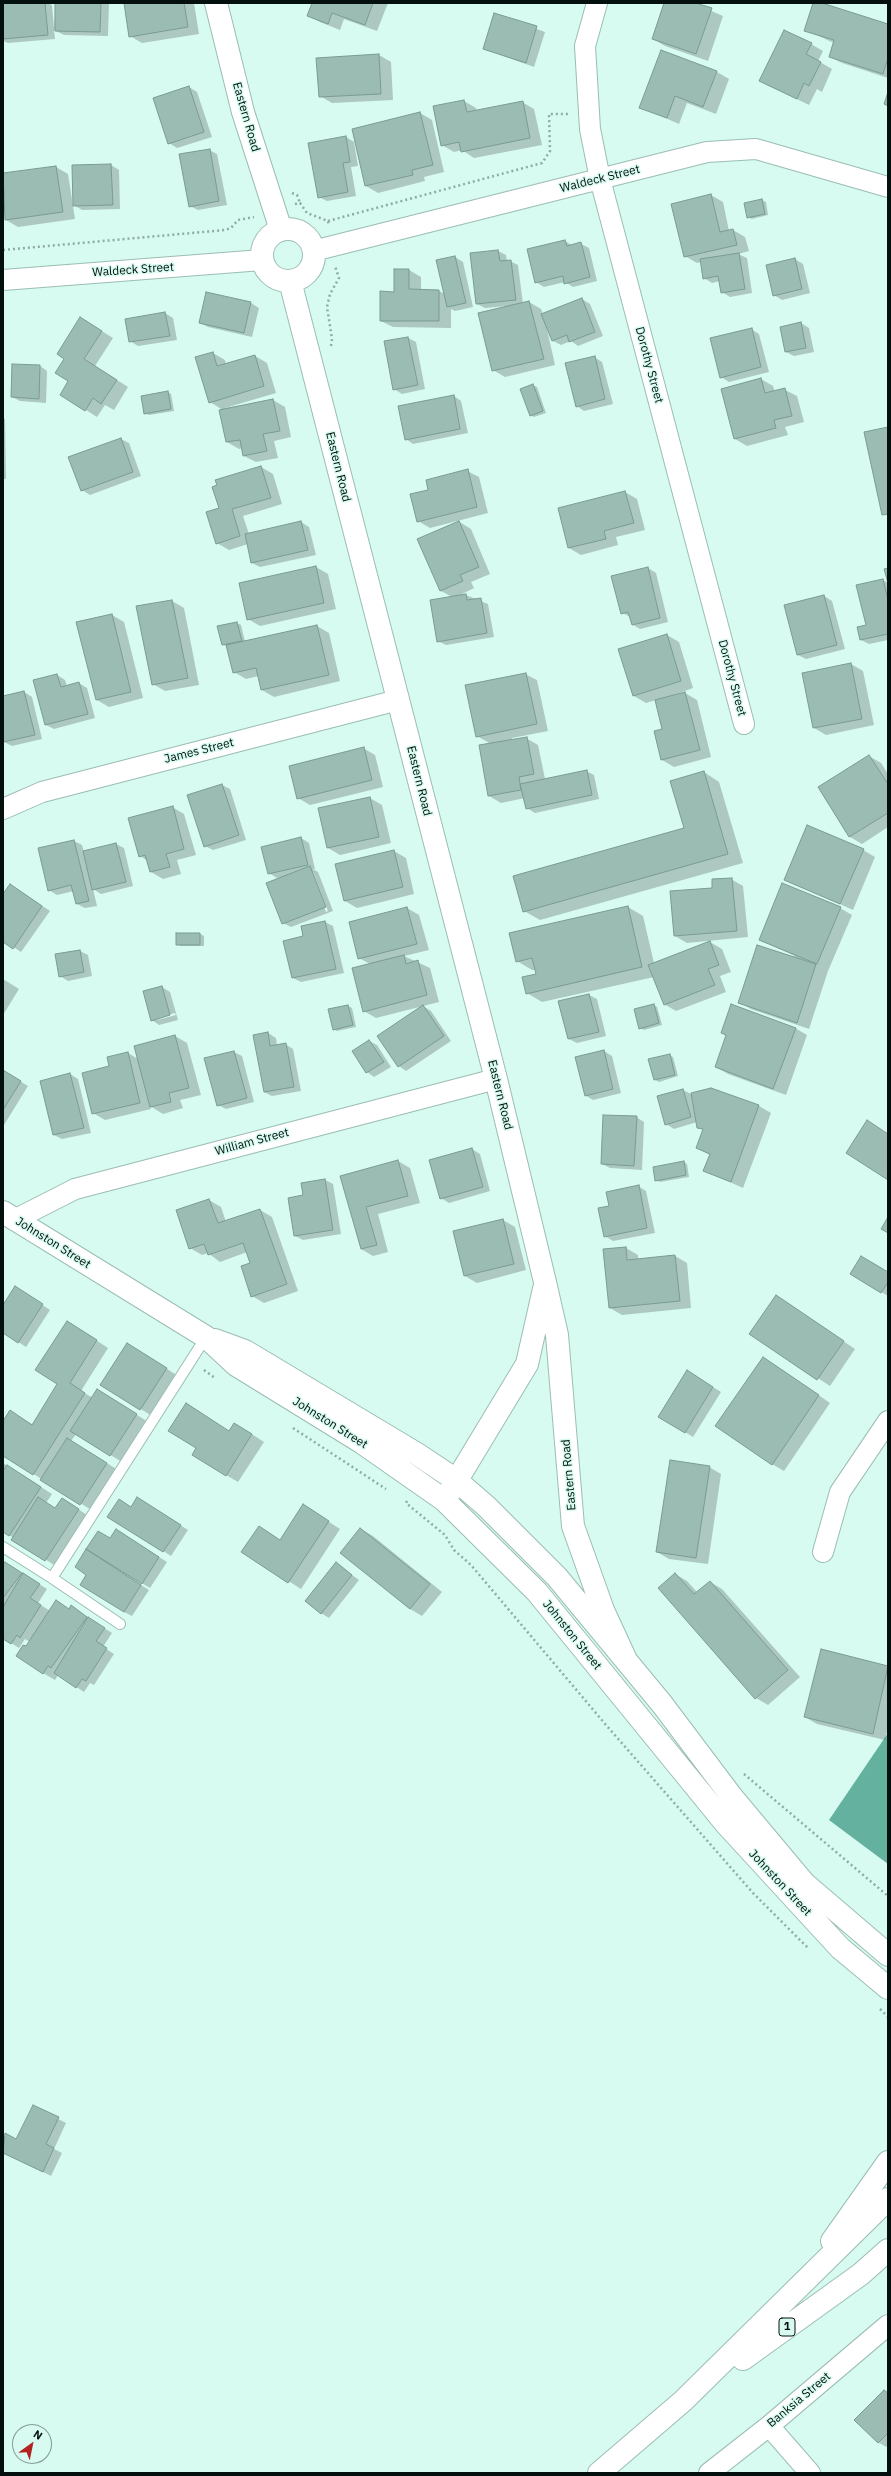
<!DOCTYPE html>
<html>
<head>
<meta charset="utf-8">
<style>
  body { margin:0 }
  #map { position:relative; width:891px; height:2476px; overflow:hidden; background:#d7fbf0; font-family:"IBM Plex Sans",sans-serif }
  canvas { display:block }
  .frame { position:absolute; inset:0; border:4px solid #04100d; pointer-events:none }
  .north { position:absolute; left:12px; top:2424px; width:40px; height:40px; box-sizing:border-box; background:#d7fbf0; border:1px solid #839d95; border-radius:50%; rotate:33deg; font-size:11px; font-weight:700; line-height:16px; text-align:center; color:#04100d }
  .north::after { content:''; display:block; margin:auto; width:14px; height:18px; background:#b42324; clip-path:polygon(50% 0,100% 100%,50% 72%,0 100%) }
</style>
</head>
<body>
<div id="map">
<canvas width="891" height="2476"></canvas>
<div class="frame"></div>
<div class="north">N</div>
</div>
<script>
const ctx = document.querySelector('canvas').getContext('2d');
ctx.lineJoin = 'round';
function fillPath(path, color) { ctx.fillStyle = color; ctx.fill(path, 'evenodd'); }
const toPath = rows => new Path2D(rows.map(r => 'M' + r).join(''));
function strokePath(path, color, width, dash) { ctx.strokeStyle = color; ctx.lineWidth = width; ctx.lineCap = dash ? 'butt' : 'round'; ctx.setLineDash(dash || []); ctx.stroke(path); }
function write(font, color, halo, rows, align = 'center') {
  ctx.font = font + ' "IBM Plex Sans",sans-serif'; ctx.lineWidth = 3; ctx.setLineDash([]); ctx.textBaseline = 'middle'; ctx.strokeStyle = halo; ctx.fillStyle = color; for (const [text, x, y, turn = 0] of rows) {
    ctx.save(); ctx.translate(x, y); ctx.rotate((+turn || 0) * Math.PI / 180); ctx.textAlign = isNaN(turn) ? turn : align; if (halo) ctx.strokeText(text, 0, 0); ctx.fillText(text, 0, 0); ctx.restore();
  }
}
const water = toPath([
  [888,1733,888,1864,829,1820]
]);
const shadow = toPath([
  [18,3,48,3,52,5,54,28,56,3,109,3,108,36,64,35,54,30,55,39,8,43,3,41,3,4],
  [125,3,194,3,199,34,142,43,130,36],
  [313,3,388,3,377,31,344,19,340,30,320,22,308,15],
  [665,3,693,3,723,16,708,61,665,46,653,39],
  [814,3,888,25,888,78,842,63,830,57,834,43,805,30],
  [495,14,545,32,534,67,484,49],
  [811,44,823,51,818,61,832,69,822,92,817,89,809,105,772,87],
  [662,51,717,72,729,79,716,114,687,103,679,124,640,107],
  [379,55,391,62,393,100,332,103,320,96],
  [189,87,197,92,212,137,177,148,169,143],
  [464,101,476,108,477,111,522,102,534,109,542,145,474,158,462,150,454,152,442,145],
  [420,113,432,120,444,172,424,177,425,181,378,193,366,186],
  [346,137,354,142,358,166,351,167,356,196,327,201,319,197],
  [209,150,217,154,227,205,198,210,190,206],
  [111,165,119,170,120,209,82,210,74,205],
  [56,167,68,174,75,219,18,227,6,220,3,174],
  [711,195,723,202,729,231,733,230,745,237,749,251,738,254,747,258,752,293,730,297,722,292,720,281,712,283,704,278,701,262,697,263,685,256],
  [762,200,766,202,768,215,752,219,748,217],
  [565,241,573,246,581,244,589,248,597,281,573,287,565,282,544,287,536,282],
  [498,251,506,255,507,261,510,261,518,265,523,304,529,302,541,309,543,315,582,299,590,304,603,336,578,346,571,341,561,345,553,341,546,325,555,365,505,377,493,370,508,306,485,308,477,304],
  [455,257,463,262,473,307,455,311,451,309,451,328,393,327,381,321,409,270,421,277,421,291,439,291,445,294],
  [795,259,803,264,810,293,782,300,774,295],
  [206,293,251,303,259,308,252,337,208,327,200,323],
  [165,313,173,318,177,340,138,346,130,341],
  [801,323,809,328,814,352,794,356,786,352],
  [92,325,113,338,95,366,128,387,114,410,105,405,97,417,86,410,70,381],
  [751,329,759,334,769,372,729,382,721,377],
  [408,338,416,342,425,389,402,394,394,389],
  [213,353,225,360,226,365,255,356,267,363,276,393,225,408,273,400,285,407,291,437,274,441,278,458,256,462,244,456,242,448,239,449,227,442,223,410,210,402],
  [594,357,602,362,613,404,584,411,577,406],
  [40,366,47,371,46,403,20,401,12,397],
  [761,379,773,386,775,392,785,390,797,396,804,422,785,427,788,435,747,446,735,439,722,389],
  [533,385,537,387,546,413,534,417,531,415],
  [168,392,171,394,174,411,149,415,145,413],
  [454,396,461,401,468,433,413,444,406,439],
  [3,418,5,419,6,479,3,479],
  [121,439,129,443,141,476,90,495,82,490],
  [261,467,273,474,282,504,243,516,249,534,301,522,309,527,316,555,260,567,252,563,248,544,229,550,217,543,220,509],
  [467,471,479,477,488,513,430,528,418,521,429,490],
  [625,492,637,499,645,530,616,537,618,545,581,555,569,548,559,509],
  [458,521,471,529,490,574,471,582,474,588,458,596,466,595,488,604,494,637,446,645,438,641,452,597,441,591],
  [316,567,328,574,336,609,260,626,248,619],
  [648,568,656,573,668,622,640,629,632,624,631,617,622,613],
  [883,580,888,583,888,640,869,644,861,640],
  [824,596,832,601,845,649,806,659,798,655],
  [172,601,184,608,199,685,165,691,153,684],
  [112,615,124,622,143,698,109,707,97,700],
  [237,623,241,625,245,642,317,626,329,633,340,681,274,697,262,690,259,676,246,679,234,672,228,646,223,645],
  [667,635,679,642,693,688,668,697,685,693,697,700,711,757,674,767,662,760,663,730,656,700,646,703,634,696],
  [851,664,863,671,874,725,826,735,814,728],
  [525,674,537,680,548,731,512,738,512,740,526,738,538,745,545,779,586,771,594,775,599,799,535,813,527,808,525,798,501,803,489,796,491,744,477,736],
  [57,675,65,680,67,686,79,683,87,688,95,718,54,729,46,725],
  [24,692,32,697,42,739,12,746,4,742,3,736,3,697],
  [363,748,375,755,383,787,310,805,298,798],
  [869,756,881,763,888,774,888,827,862,844,850,837,819,788],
  [704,772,719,782,743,863,540,920,524,911,685,828],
  [222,785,230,789,246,840,213,850,205,846],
  [370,798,382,805,391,843,340,855,328,848,319,809],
  [172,807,184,814,196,855,177,860,181,874,163,879,151,872,148,861,140,856],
  [301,838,309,843,315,869,313,869,318,872,333,911,291,927,283,923,281,877,277,878,269,873],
  [311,872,313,872,328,911,326,912],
  [74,841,82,845,84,852,116,844,124,848,133,886,101,894,93,889,97,906,85,908,77,904,74,891,57,895,49,890],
  [863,850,875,857,853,910,785,879],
  [394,851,406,858,414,894,357,908,345,901],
  [731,879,743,886,748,937,687,943,675,936,713,888],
  [11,885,50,911,21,952,3,940,3,896],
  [628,907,643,916,654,963,710,942,722,949,731,972,720,976,726,992,676,1011,664,1004,654,977,542,1002,527,993,537,975,536,970,532,970,517,961],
  [407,908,419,915,429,950,404,956,430,968,439,1002,376,1018,364,1011,370,964,359,958],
  [840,908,852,915,828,971,809,1029,751,1009,739,1002,795,956,760,940],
  [325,922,333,926,344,973,301,982,293,978,305,937],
  [177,934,200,934,204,936,204,946,181,946,177,944],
  [80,951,88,955,92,976,68,981,60,976],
  [3,979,19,989,3,1015],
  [162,987,170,992,178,1020,159,1025,152,1020],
  [175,1013,176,1015,157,1020,157,1018],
  [589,995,597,999,606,1036,577,1043,569,1039],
  [654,1005,657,1007,662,1025,644,1030,640,1028],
  [348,1006,352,1008,356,1027,337,1031,334,1029],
  [423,1006,431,1011,451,1041,406,1071,399,1066],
  [795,1028,807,1035,786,1095,728,1074,716,1067,727,1036,722,1033],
  [268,1033,276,1038,277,1046,285,1044,293,1049,301,1091,272,1096,264,1092],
  [175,1036,187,1043,201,1095,180,1100,183,1108,163,1114,150,1106,151,1109,105,1120,93,1113,110,1067,128,1053,138,1059],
  [369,1041,377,1045,391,1067,374,1077,367,1072],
  [604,1051,612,1056,621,1093,593,1100,585,1095],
  [234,1052,242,1056,254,1102,226,1109,218,1105],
  [669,1055,673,1057,678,1076,659,1082,655,1080],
  [3,1071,28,1086,4,1125,3,1125],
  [70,1074,78,1079,91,1133,62,1139,54,1135],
  [711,1089,759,1106,771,1113,743,1188,705,1171,710,1155,697,1148,704,1130,698,1127,697,1122,674,1129,666,1124,683,1090,691,1094],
  [636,1117,644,1122,642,1170,610,1168,602,1164],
  [472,1149,480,1154,490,1191,449,1203,441,1198],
  [398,1161,410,1168,420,1203,378,1214,388,1252,373,1256,361,1249,342,1177],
  [684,1162,687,1164,689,1177,660,1182,656,1180],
  [325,1180,333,1184,341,1234,303,1240,295,1236,304,1196],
  [638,1186,646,1191,655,1233,613,1241,605,1236,610,1206],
  [209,1200,221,1207,226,1222,260,1210,272,1217,298,1291,264,1303,252,1296,251,1263,247,1252,220,1262,208,1253,202,1255,190,1248],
  [503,1220,515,1227,526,1270,477,1283,465,1276],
  [626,1248,638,1255,638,1260,675,1256,687,1263,691,1308,622,1315,610,1308],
  [888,1273,888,1296,851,1274],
  [23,1292,50,1310,26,1347,3,1332,3,1307],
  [776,1296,855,1349,830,1386,750,1334],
  [79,1329,108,1348,81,1391,93,1398,109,1397,148,1422,122,1462,76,1434,71,1441,118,1470,93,1511,3,1455,3,1423,22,1418,33,1425,59,1384],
  [139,1351,178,1376,152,1416,102,1385],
  [775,1365,830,1403,784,1471,772,1464],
  [695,1376,721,1392,693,1437,685,1432],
  [247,1431,264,1442,238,1482,226,1475,230,1432],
  [3,1463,52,1494,46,1503,56,1509,63,1499,90,1517,57,1567,3,1531],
  [709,1467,721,1474,708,1564,669,1559,657,1552],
  [145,1503,188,1530,171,1556,109,1516],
  [315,1513,340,1529,301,1589,243,1552,281,1541],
  [361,1529,373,1536,442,1592,422,1616,410,1609,342,1553],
  [98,1532,109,1539,124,1535,167,1562,150,1588,112,1565,111,1566,149,1590,132,1616,124,1612,88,1575,76,1567],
  [6,1563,47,1589,38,1603,50,1611,69,1609,71,1607,112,1633,103,1647,114,1654,94,1685,90,1683,84,1692,58,1675,55,1680,43,1673,26,1647,30,1642,25,1639,19,1648,3,1638,3,1565],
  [337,1564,359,1580,329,1618,321,1613],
  [675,1574,687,1581,697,1592,710,1582,722,1589,800,1677,768,1705,756,1698],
  [822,1650,888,1667,888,1727,885,1740,817,1724,805,1717],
  [33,2106,66,2123,54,2149,62,2153,51,2176,3,2152,3,2140,6,2135,16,2140],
  [884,2391,888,2393,888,2445,886,2447,878,2442]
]);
const building = toPath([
  [3,3,45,3,48,35,3,39,3,3],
  [55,3,101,3,100,32,55,31,55,3],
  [124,3,184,3,188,27,129,37,124,3],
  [312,3,373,3,365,25,332,13,328,24,307,16,312,3],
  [664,3,696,3,712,8,696,54,652,39,664,3],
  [813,3,822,3,888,24,888,58,883,74,829,57,834,40,804,31,813,3],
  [494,13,537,26,526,63,483,49,494,13],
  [784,30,812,43,806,54,821,62,809,86,804,83,797,99,759,81,784,30],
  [661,50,717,71,703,107,675,96,667,118,639,108,661,50],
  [379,54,381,94,319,97,316,58,379,54],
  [189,86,204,132,168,144,153,98,189,86],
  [888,92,888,106,884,104,888,92],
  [464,100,467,112,523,101,530,138,461,152,459,142,441,146,433,106,464,100],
  [420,112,433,165,412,170,413,175,365,186,352,129,420,112],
  [346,136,350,162,343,163,348,192,318,198,308,143,346,136],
  [210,149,219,201,189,207,179,154,210,149],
  [111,164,113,205,73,206,72,165,111,164],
  [56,166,63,212,5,220,3,173,56,166],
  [711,194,720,232,733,229,737,245,684,257,671,204,711,194],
  [762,199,765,214,747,218,744,203,762,199],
  [565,240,567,246,581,242,590,277,564,284,563,276,535,283,527,249,565,240],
  [498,250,500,261,511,260,516,300,476,304,470,253,498,250],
  [739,253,745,289,721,293,718,276,703,279,700,259,739,253],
  [455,256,466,303,447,307,436,260,455,256],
  [795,258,802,289,773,296,766,265,795,258],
  [394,269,409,269,409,289,439,290,439,321,380,321,380,291,394,292,394,269],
  [206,292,251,302,244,333,199,323,206,292],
  [582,298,595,332,569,342,567,335,552,341,541,314,582,298],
  [529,301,544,359,492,371,478,313,529,301],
  [165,312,170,336,129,342,125,319,165,312],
  [80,317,102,331,84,359,117,380,101,404,93,398,85,411,60,395,68,381,55,373,64,359,57,354,80,317],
  [801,322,806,348,785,352,780,327,801,322],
  [752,328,761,367,720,378,710,338,752,328],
  [408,337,418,385,393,390,384,341,408,337],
  [213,352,217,366,255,355,264,386,209,403,195,357,213,352],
  [595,356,605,399,576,407,565,363,595,356],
  [12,364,40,365,39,399,11,397,12,364],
  [761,378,765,393,785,388,792,416,774,420,776,428,734,439,721,389,761,378],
  [533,384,543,411,530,416,520,389,533,384],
  [168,391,171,409,144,414,141,396,168,391],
  [454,395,460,429,405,440,398,406,454,395],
  [273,399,280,431,263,434,267,451,243,456,240,440,226,442,219,410,273,399],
  [888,427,888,514,882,515,864,432,888,427],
  [121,438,133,472,81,491,68,457,121,438],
  [261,466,271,498,232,509,240,536,216,544,206,512,219,508,212,487,217,485,215,480,261,466],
  [468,469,477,507,417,522,410,494,428,490,426,480,468,469],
  [625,491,634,523,604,531,606,539,568,548,558,508,625,491],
  [301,521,308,550,251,563,245,534,301,521],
  [459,521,479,567,460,575,463,581,440,591,417,539,459,521],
  [316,566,324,603,247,620,239,583,316,566],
  [648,567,660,618,632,625,628,612,621,614,611,576,648,567],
  [888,568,888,583,884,569,888,568],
  [883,579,888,600,888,634,860,640,857,627,866,625,856,585,883,579],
  [466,594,467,600,481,598,487,633,437,642,430,600,466,594],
  [824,595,837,645,797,655,784,605,824,595],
  [172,600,188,678,152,685,136,606,172,600],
  [112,614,131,692,96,700,76,622,112,614],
  [237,622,242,641,222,645,217,626,237,622],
  [317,625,329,675,261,690,256,668,233,673,226,645,317,625],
  [667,634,681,681,633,696,618,649,667,634],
  [851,663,862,719,813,728,802,673,851,663],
  [526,673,537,724,476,737,465,685,526,673],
  [57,674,61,687,79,682,88,714,45,725,33,680,57,674],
  [24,691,35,735,3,742,3,696,24,691],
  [685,692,700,750,661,760,654,731,662,729,655,700,685,692],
  [527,737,534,774,519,777,521,790,488,796,479,745,527,737],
  [364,747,372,780,297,799,289,766,364,747],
  [869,755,888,784,888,813,849,837,818,787,869,755],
  [587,770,592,795,526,809,520,784,587,770],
  [704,771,728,854,523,912,513,876,684,828,670,781,704,771],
  [222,784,239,835,204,847,187,795,222,784],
  [370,797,379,837,327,848,318,808,370,797],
  [173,806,184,849,166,854,170,867,150,872,145,855,139,857,128,818,173,806],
  [807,825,864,849,840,904,784,880,807,825],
  [301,837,308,865,268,874,261,847,301,837],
  [74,840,89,901,76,904,71,885,48,891,38,848,74,840],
  [116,843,126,882,92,890,83,851,116,843],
  [394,850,403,887,344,901,335,864,394,850],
  [310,866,326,907,282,924,266,883,310,866],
  [732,878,737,931,674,936,670,891,712,888,712,879,732,878],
  [782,883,841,907,817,964,759,940,782,883],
  [10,884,42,906,13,949,3,942,3,894,10,884],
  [628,906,642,967,526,994,522,977,536,974,532,958,516,962,509,933,628,906],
  [407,907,417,944,358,959,349,922,407,907],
  [325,921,336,969,292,978,283,941,303,936,301,926,325,921],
  [176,933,200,933,200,945,176,945,176,933],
  [710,941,719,965,708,969,715,985,664,1005,648,965,710,941],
  [757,945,816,964,797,1023,738,1003,757,945],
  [80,950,84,972,59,977,55,954,80,950],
  [404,955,406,964,418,960,427,995,363,1012,352,968,404,955],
  [162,986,170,1015,151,1021,143,991,162,986],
  [589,994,599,1032,568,1039,558,1001,589,994],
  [654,1004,659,1023,639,1029,634,1009,654,1004],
  [731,1004,796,1028,773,1089,715,1067,726,1035,721,1033,731,1004],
  [348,1005,353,1025,333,1030,328,1009,348,1005],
  [423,1005,444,1036,398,1067,377,1036,423,1005],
  [268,1032,270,1046,286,1043,294,1087,264,1092,253,1035,268,1032],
  [175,1035,189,1088,169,1093,171,1102,150,1107,134,1046,175,1035],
  [369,1040,384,1062,366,1073,352,1051,369,1040],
  [604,1050,613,1089,585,1096,575,1057,604,1050],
  [234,1051,247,1098,217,1106,204,1058,234,1051],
  [128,1052,140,1103,92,1114,82,1073,109,1066,107,1057,128,1052],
  [670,1054,675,1075,654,1080,648,1059,670,1054],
  [3,1070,21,1081,3,1110,3,1070],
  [70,1073,84,1128,53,1135,40,1081,70,1073],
  [711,1088,759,1105,731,1182,703,1171,710,1154,696,1148,703,1129,697,1128,691,1093,711,1088],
  [683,1089,691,1117,665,1125,657,1096,683,1089],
  [603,1115,637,1116,634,1166,601,1164,603,1115],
  [867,1120,888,1134,888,1180,846,1153,867,1120],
  [472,1148,483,1187,440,1199,429,1160,472,1148],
  [398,1160,408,1196,366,1207,377,1245,361,1249,340,1176,398,1160],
  [684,1161,686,1175,655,1181,653,1167,684,1161],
  [325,1179,333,1230,294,1236,288,1198,303,1195,301,1183,325,1179],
  [639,1185,647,1228,604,1237,598,1208,609,1206,606,1192,639,1185],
  [209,1199,218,1223,260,1209,287,1284,251,1297,241,1266,250,1263,243,1243,208,1255,204,1244,189,1249,176,1210,209,1199],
  [888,1217,888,1233,881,1229,888,1217],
  [503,1219,514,1264,464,1276,453,1231,503,1219],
  [626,1247,627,1260,675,1255,680,1301,609,1308,603,1249,626,1247],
  [861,1256,888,1272,888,1282,881,1293,850,1274,861,1256],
  [15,1286,43,1304,18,1343,3,1333,3,1305,15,1286],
  [776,1295,844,1341,817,1380,749,1334,776,1295],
  [67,1321,97,1340,70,1383,85,1393,33,1475,3,1456,3,1421,10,1410,32,1425,57,1384,35,1370,67,1321],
  [127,1343,167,1368,140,1410,100,1385,127,1343],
  [763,1357,819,1395,772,1465,715,1426,763,1357],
  [687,1370,713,1387,685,1433,658,1417,687,1370],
  [97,1389,137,1414,110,1456,70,1431,97,1389],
  [186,1403,229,1431,234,1423,252,1434,226,1476,192,1455,196,1448,168,1431,186,1403],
  [67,1438,107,1463,80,1505,40,1480,67,1438],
  [670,1460,710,1466,696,1558,656,1552,670,1460],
  [7,1465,41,1487,9,1536,3,1532,3,1471,7,1465],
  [38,1497,55,1508,62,1498,79,1509,45,1561,11,1540,38,1497],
  [137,1497,181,1525,163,1552,107,1517,119,1499,131,1507,137,1497],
  [303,1504,329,1521,288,1583,241,1552,259,1526,280,1540,303,1504],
  [360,1528,430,1584,410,1609,340,1553,360,1528],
  [116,1529,159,1557,142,1584,86,1549,98,1531,110,1538,116,1529],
  [86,1549,141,1585,124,1612,80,1585,86,1575,75,1567,86,1549],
  [5,1562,22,1573,3,1598,3,1565,5,1562],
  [336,1562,352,1575,321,1614,305,1601,336,1562],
  [23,1573,40,1584,30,1598,41,1605,20,1638,17,1635,11,1644,3,1639,3,1607,23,1573],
  [675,1573,694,1594,710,1581,788,1670,755,1699,658,1588,675,1573],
  [56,1600,69,1609,71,1605,87,1617,51,1668,48,1666,43,1674,16,1656,23,1645,26,1646,56,1600],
  [88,1617,105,1628,96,1641,107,1648,86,1681,82,1679,76,1688,54,1673,88,1617],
  [821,1649,888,1666,873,1734,804,1717,821,1649],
  [33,2105,59,2117,46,2144,54,2148,43,2172,3,2153,5,2133,16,2139,33,2105],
  [884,2390,888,2393,888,2433,878,2443,854,2420,884,2390]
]);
const path = toPath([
  [292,193,297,195,300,203],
  [295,204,300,203,307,213,328,221,329,226],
  [328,221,542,163,550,151,549,114,568,114],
  [3,250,225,230,231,228,238,220,254,217],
  [331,346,332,339,327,307,330,294,339,278,335,266],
  [204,1370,215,1378],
  [293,1428,386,1489],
  [407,1501,406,1503,445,1535,454,1550,471,1565,606,1725,753,1893,808,1948],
  [744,1774,888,1896],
  [880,2009,888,2017]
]);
const lane = toPath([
  [3,1547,52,1578],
  [120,1624,52,1578,206,1337]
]);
const street = toPath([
  [597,3,585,46,590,129,600,179,744,724],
  [313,251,707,152,756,149,888,187],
  [3,280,262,260],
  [3,809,42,792,398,700],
  [14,1220,75,1189,496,1079],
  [823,1552,840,1492,888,1421],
  [769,2426,810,2473],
  [709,2473,769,2426,888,2325]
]);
const secondary = toPath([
  [216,3,243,112,281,230],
  '262 255a26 26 0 1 1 52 0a26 26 0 1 1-52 0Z',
  [290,281,496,1079,545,1282,557,1335,573,1526,603,1610,626,1660],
  [3,1212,206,1337,236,1365,361,1442,444,1500,537,1592,726,1824,840,1948,888,1988],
  [215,1340,245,1351,417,1454,456,1480,486,1506,557,1577,662,1704,732,1797,804,1883,888,1955],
  [449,1493,527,1364,544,1289]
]);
const highway = toPath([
  [832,2241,888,2162],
  [743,2359,861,2274,888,2250],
  [599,2473,683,2401,888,2199]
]);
const shields = [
  [787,2327,16]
];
const shieldNames = [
  ["1",787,2327]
];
const streetNames = [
  ["Eastern Road",246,117,74],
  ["Waldeck Street",600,179,-14],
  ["Waldeck Street",133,270,-4],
  ["Dorothy Street",649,365,75],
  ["Eastern Road",338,467,76],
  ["Dorothy Street",732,678,75],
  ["James Street",199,751,-14],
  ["Eastern Road",419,781,76],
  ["Eastern Road",500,1095,76],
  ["William Street",252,1142,-15],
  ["Johnston Street",53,1243,32],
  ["Johnston Street",330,1423,32],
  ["Eastern Road",569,1475,-95],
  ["Johnston Street",572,1635,51],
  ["Johnston Street",780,1883,47],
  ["Banksia Street",799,2400,-40]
];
fillPath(water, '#64b19f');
fillPath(shadow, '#0003');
fillPath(building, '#9abcb3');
strokePath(building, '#7a9b92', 1);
strokePath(lane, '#9bbdb4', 12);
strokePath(street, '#9bbdb4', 22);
strokePath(secondary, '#9bbdb4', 24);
strokePath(highway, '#9bbdb4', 24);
strokePath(path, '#8faba2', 2.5, [2, 3]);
strokePath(lane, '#fff', 10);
strokePath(street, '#fff', 20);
strokePath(secondary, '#fff', 22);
strokePath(highway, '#fff', 22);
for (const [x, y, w] of shields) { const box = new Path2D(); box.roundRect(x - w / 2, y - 9, w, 18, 3); ctx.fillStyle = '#d7fbf0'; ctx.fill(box); strokePath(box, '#04100d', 1); }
write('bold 11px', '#04100d', null, shieldNames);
write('12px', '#04100d', '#d7fbf0', streetNames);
</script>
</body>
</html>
